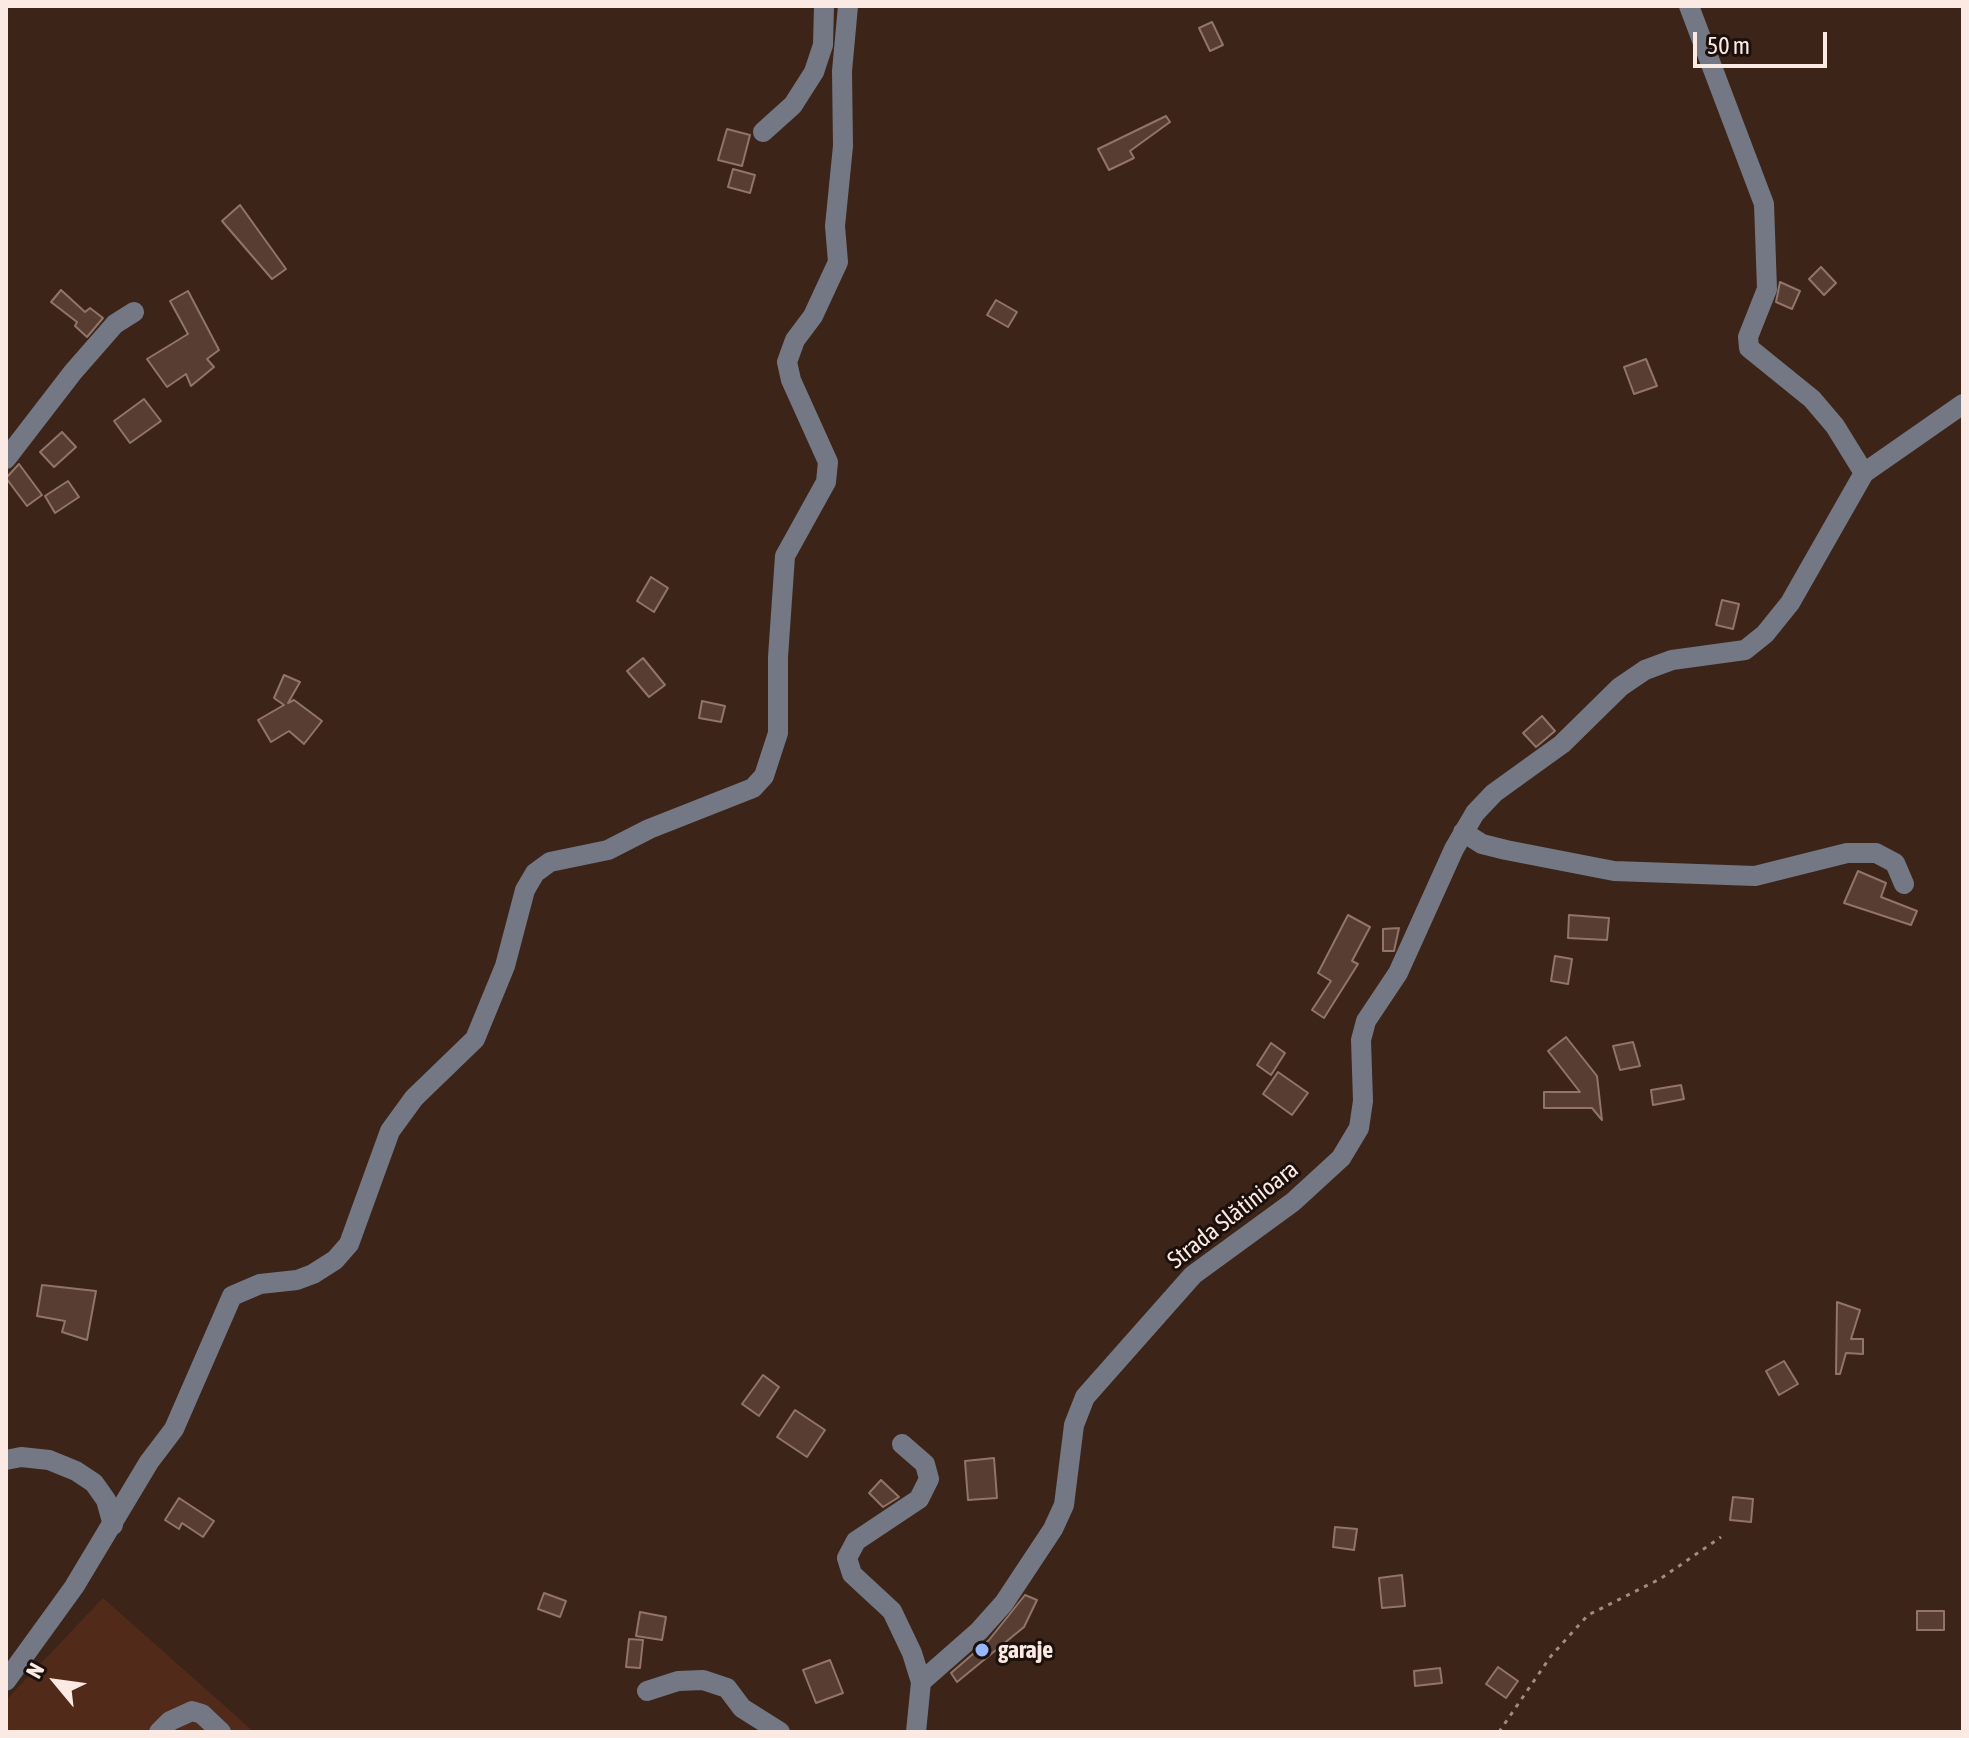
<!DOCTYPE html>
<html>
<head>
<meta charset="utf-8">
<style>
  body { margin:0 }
  #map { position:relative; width:1969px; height:1738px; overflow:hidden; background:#3c2419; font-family:"Asap Condensed",sans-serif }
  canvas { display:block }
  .frame { position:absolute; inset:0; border:8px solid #fbeae3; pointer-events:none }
  .north { position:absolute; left:16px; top:1642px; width:80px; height:80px; -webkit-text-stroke:6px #1b100c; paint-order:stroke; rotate:299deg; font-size:22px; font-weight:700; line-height:32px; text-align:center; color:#fbeae3 }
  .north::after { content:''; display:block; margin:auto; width:28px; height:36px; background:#fbeae3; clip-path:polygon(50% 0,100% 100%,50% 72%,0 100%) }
  .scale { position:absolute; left:1693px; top:32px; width:134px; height:36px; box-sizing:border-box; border:4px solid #fbeae3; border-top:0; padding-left:10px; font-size:24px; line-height:28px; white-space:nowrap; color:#fbeae3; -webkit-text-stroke:6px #1b100c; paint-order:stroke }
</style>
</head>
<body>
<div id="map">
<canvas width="1969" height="1738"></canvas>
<div class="frame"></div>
<div class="north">N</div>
<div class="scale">50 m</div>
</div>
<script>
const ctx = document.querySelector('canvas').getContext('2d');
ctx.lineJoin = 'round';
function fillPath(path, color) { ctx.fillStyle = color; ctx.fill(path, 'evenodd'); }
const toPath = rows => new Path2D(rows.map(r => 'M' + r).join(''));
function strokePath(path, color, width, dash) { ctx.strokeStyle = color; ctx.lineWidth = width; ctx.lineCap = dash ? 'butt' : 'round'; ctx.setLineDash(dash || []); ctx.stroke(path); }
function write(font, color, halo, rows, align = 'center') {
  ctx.font = font + ' "Asap Condensed",sans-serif'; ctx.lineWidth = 6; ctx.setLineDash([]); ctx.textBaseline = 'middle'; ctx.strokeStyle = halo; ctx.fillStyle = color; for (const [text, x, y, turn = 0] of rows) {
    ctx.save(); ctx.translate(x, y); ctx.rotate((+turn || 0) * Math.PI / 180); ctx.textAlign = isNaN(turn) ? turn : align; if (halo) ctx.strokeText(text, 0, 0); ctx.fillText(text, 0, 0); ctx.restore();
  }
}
const green = toPath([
  [103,1598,254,1732,6,1732,6,1700]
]);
const building = toPath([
  [1212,22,1223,45,1210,51,1199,28,1212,22],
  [1166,116,1170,122,1130,151,1134,158,1109,170,1098,149,1166,116],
  [727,129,750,135,742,166,718,160,727,129],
  [733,169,755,175,750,193,728,187,733,169],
  [240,205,286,269,272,279,222,221,240,205],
  [1821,267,1836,283,1824,295,1809,279,1821,267],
  [1780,282,1800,291,1792,309,1776,302,1780,282],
  [61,290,85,312,90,308,103,318,87,337,75,326,77,322,51,302,61,290],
  [188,291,219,350,207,359,214,367,191,386,186,374,167,387,147,359,188,334,170,301,188,291],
  [996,300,1017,312,1008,327,987,315,996,300],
  [1646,359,1657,386,1634,394,1624,367,1646,359],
  [144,399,161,421,130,443,114,421,144,399],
  [62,432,76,447,54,467,40,452,62,432],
  [19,464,42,495,27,506,6,478,19,464],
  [68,481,79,497,55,513,45,496,68,481],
  [651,577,668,588,654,612,637,601,651,577],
  [1722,600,1739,604,1733,629,1716,625,1722,600],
  [643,658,665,685,649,697,627,671,643,658],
  [284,675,300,682,288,703,294,700,322,721,304,744,289,731,271,742,258,720,284,705,274,698,284,675],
  [702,701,725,706,721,722,699,718,702,701],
  [1542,716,1555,731,1536,747,1523,733,1542,716],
  [1858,871,1886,883,1881,897,1917,911,1911,925,1844,903,1858,871],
  [1348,915,1370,927,1352,961,1358,964,1324,1018,1312,1010,1331,981,1318,973,1348,915],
  [1569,915,1609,918,1607,940,1568,938,1569,915],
  [1399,928,1394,951,1383,951,1383,929,1399,928],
  [1555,956,1572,959,1568,984,1551,981,1555,956],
  [1566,1037,1597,1076,1602,1120,1592,1108,1544,1108,1544,1092,1580,1092,1548,1051,1566,1037],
  [1633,1042,1640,1066,1620,1070,1613,1046,1633,1042],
  [1271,1043,1285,1053,1271,1075,1257,1065,1271,1043],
  [1278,1072,1308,1093,1292,1115,1263,1094,1278,1072],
  [1681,1085,1684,1099,1653,1105,1651,1090,1681,1085],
  [42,1285,96,1291,87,1340,62,1332,65,1321,37,1316,42,1285],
  [1837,1302,1860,1310,1851,1339,1863,1339,1863,1354,1846,1353,1840,1374,1836,1374,1837,1302],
  [1784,1361,1798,1384,1779,1395,1766,1371,1784,1361],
  [763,1375,779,1387,759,1416,742,1404,763,1375],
  [795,1410,825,1430,807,1457,777,1437,795,1410],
  [994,1458,997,1498,968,1500,965,1461,994,1458],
  [881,1480,899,1497,883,1507,869,1493,881,1480],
  [1733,1497,1753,1499,1751,1522,1730,1520,1733,1497],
  [179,1498,214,1521,203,1537,182,1523,179,1529,165,1520,179,1498],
  [1335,1527,1357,1529,1354,1550,1333,1547,1335,1527],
  [1402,1575,1405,1606,1382,1608,1379,1578,1402,1575],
  [544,1593,566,1601,560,1617,538,1609,544,1593],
  [1025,1595,1037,1600,1024,1627,957,1682,951,1673,989,1640,1025,1595],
  [1917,1611,1944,1611,1944,1630,1917,1630,1917,1611],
  [640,1612,666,1617,662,1640,636,1636,640,1612],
  [629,1639,643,1640,640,1668,626,1667,629,1639],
  [830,1660,843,1693,816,1703,803,1670,830,1660],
  [1498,1667,1518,1681,1506,1698,1486,1684,1498,1667],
  [1440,1668,1442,1683,1415,1686,1414,1671,1440,1668]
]);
const path = toPath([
  [1499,1732,1551,1656,1588,1615,1660,1579,1721,1537]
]);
const minor = toPath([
  [1689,6,1764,204,1767,289,1748,337,1749,348,1812,399,1835,426,1864,473],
  [763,132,793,105,814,72,823,45,824,6],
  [6,459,73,372,115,324,134,312],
  [1463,832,1482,844,1506,850,1614,871,1755,876,1847,853,1876,853,1895,863,1904,884],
  [902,1444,925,1464,929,1479,919,1499,856,1541,847,1558,852,1574,892,1611,912,1653,921,1682],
  [6,1460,21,1457,49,1460,76,1471,94,1483,106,1500,113,1525],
  [6,1681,74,1587,149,1462,174,1429,232,1296,260,1284,297,1280,313,1274,335,1260,349,1244,390,1131,414,1098,475,1039,505,966,525,890,535,873,550,862,608,850,649,829,753,788,764,776,778,733,778,657,785,556,826,482,828,462,791,380,787,362,795,340,813,316,838,262,835,226,843,146,842,71,848,6],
  [647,1691,678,1681,703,1680,727,1688,742,1708,780,1732],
  [159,1732,170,1721,192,1711,202,1714,221,1732],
  [916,1732,921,1682,979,1631,1004,1603,1053,1529,1064,1505,1074,1425,1085,1397,1193,1275,1293,1202,1341,1158,1359,1128,1363,1101,1361,1040,1366,1021,1398,973,1454,849,1475,813,1494,793,1562,744,1620,687,1645,670,1672,660,1745,650,1765,634,1790,603,1864,473,1963,404]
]);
const markers = [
  [982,1650,8,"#96b6fd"]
];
const streetNames = [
  ["Strada Slătinioara",1233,1215,-38]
];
const poiNames = [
  ["garaje",998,1650]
];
fillPath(green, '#522a19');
fillPath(building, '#583d32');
strokePath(building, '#927468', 2);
strokePath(path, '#a08c83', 3, [4, 6]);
strokePath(minor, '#737884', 20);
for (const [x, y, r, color] of markers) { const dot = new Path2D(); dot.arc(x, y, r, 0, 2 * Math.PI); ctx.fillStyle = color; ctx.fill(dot); strokePath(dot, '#1b100c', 3); }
write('24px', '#fbeae3', '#1b100c', streetNames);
write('bold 24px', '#fbeae3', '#1b100c', poiNames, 'left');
</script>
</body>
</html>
